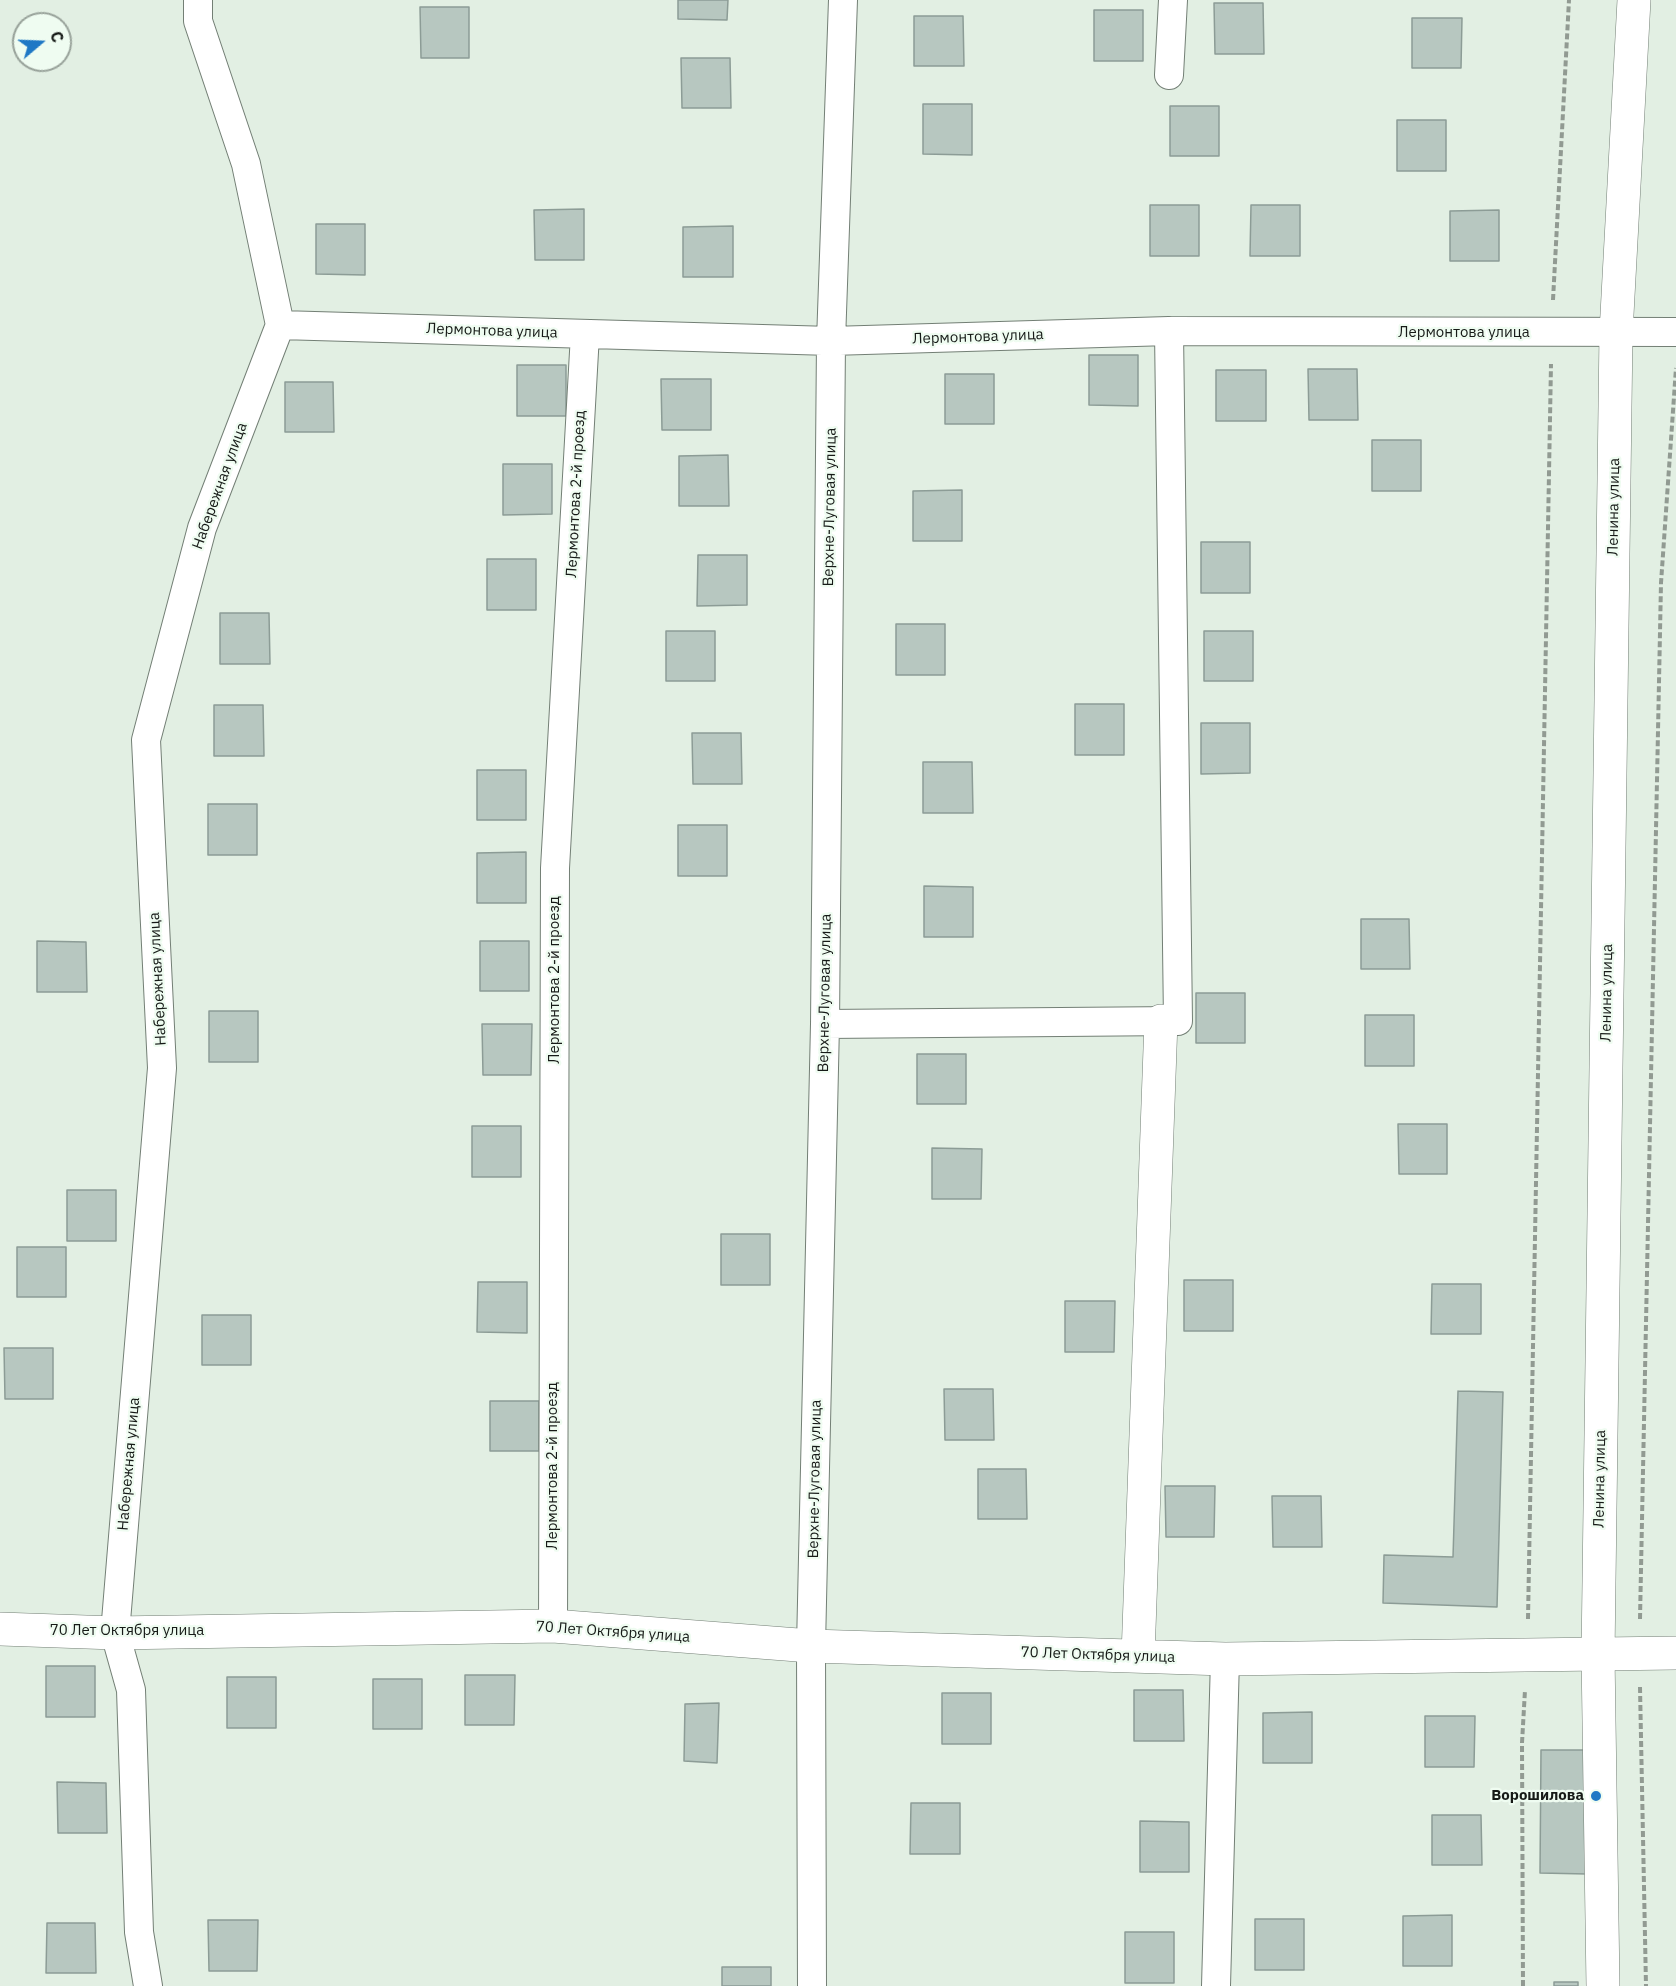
<!DOCTYPE html>
<html>
<head>
<meta charset="utf-8">
<style>
  body { margin:0 }
  #map { position:relative; width:1676px; height:1986px; overflow:hidden; background:#e2efe3; font-family:"IBM Plex Sans",sans-serif }
  canvas { display:block }
  .north { position:absolute; left:12px; top:12px; width:60px; height:60px; box-sizing:border-box; background:#effcf1; border:2px solid #98a29a; border-radius:50%; rotate:71deg; font-size:16px; font-weight:700; line-height:24px; text-align:center; color:#161a17 }
  .north::after { content:''; display:block; margin:auto; width:21px; height:27px; background:#1f78c5; clip-path:polygon(50% 0,100% 100%,50% 72%,0 100%) }
</style>
</head>
<body>
<div id="map">
<canvas width="1676" height="1986"></canvas>
<div class="north">С</div>
</div>
<script>
const ctx = document.querySelector('canvas').getContext('2d');
ctx.lineJoin = 'round';
function fillPath(path, color) { ctx.fillStyle = color; ctx.fill(path, 'evenodd'); }
const toPath = rows => new Path2D(rows.map(r => 'M' + r).join(''));
function strokePath(path, color, width, dash) { ctx.strokeStyle = color; ctx.lineWidth = width; ctx.lineCap = dash ? 'butt' : 'round'; ctx.setLineDash(dash || []); ctx.stroke(path); }
function write(font, color, halo, rows, align = 'center') {
  ctx.font = font + ' "IBM Plex Sans",sans-serif'; ctx.lineWidth = 4.5; ctx.setLineDash([]); ctx.textBaseline = 'middle'; ctx.strokeStyle = halo; ctx.fillStyle = color; for (const [text, x, y, turn = 0] of rows) {
    ctx.save(); ctx.translate(x, y); ctx.rotate((+turn || 0) * Math.PI / 180); ctx.textAlign = isNaN(turn) ? turn : align; if (halo) ctx.strokeText(text, 0, 0); ctx.fillText(text, 0, 0); ctx.restore();
  }
}
const building = toPath([
  [678,0,728,0,727,20,678,19,678,0],
  [1214,3,1263,3,1264,54,1215,54,1214,3],
  [420,7,469,7,469,58,421,58,420,7],
  [1094,10,1143,10,1143,61,1094,61,1094,10],
  [914,16,963,16,964,66,914,66,914,16],
  [1412,18,1462,18,1461,68,1412,68,1412,18],
  [681,58,730,58,731,108,682,108,681,58],
  [923,104,972,104,972,155,923,154,923,104],
  [1170,106,1219,106,1219,156,1170,156,1170,106],
  [1397,120,1446,120,1446,171,1397,171,1397,120],
  [1150,205,1199,205,1199,256,1150,256,1150,205],
  [1251,205,1300,205,1300,256,1250,256,1251,205],
  [584,209,584,260,535,260,534,210,584,209],
  [1499,210,1499,261,1450,261,1450,211,1499,210],
  [316,224,365,224,365,275,316,274,316,224],
  [733,226,733,277,683,277,683,227,733,226],
  [1089,355,1138,355,1138,406,1089,405,1089,355],
  [517,365,566,365,566,416,517,416,517,365],
  [1308,369,1357,369,1358,420,1309,420,1308,369],
  [1216,370,1266,370,1266,421,1216,421,1216,370],
  [945,374,994,374,994,424,945,424,945,374],
  [661,379,711,379,711,430,662,430,661,379],
  [285,382,333,382,334,432,285,432,285,382],
  [1372,440,1421,440,1421,491,1372,491,1372,440],
  [728,455,729,506,679,506,679,456,728,455],
  [503,464,552,464,552,514,503,515,503,464],
  [962,490,962,541,913,541,913,491,962,490],
  [1201,542,1250,542,1250,593,1201,593,1201,542],
  [698,555,747,555,747,605,697,606,698,555],
  [487,559,536,559,536,610,487,610,487,559],
  [220,613,269,613,270,664,220,664,220,613],
  [896,624,945,624,945,675,896,675,896,624],
  [666,631,715,631,715,681,666,681,666,631],
  [1204,631,1253,631,1253,681,1204,681,1204,631],
  [1075,704,1124,704,1124,755,1075,755,1075,704],
  [214,705,263,705,264,756,214,756,214,705],
  [1201,723,1250,723,1250,773,1201,774,1201,723],
  [692,733,741,733,742,784,693,784,692,733],
  [923,762,972,762,973,813,923,813,923,762],
  [477,770,526,770,526,820,477,820,477,770],
  [208,804,257,804,257,855,208,855,208,804],
  [678,825,727,825,727,876,678,876,678,825],
  [526,852,526,903,477,903,477,853,526,852],
  [924,886,973,887,973,937,924,937,924,886],
  [1361,919,1409,919,1410,969,1361,969,1361,919],
  [37,941,86,942,87,992,37,992,37,941],
  [480,941,529,941,529,991,480,991,480,941],
  [1196,993,1245,993,1245,1043,1196,1043,1196,993],
  [209,1011,258,1011,258,1062,209,1062,209,1011],
  [1365,1015,1414,1015,1414,1066,1365,1066,1365,1015],
  [482,1024,532,1024,531,1075,483,1075,482,1024],
  [917,1054,966,1054,966,1104,917,1104,917,1054],
  [1398,1124,1447,1124,1447,1174,1399,1174,1398,1124],
  [472,1126,521,1126,521,1177,472,1177,472,1126],
  [932,1148,982,1149,981,1199,932,1199,932,1148],
  [67,1190,116,1190,116,1241,67,1241,67,1190],
  [721,1234,770,1234,770,1285,721,1285,721,1234],
  [17,1247,66,1247,66,1297,17,1297,17,1247],
  [1184,1280,1233,1280,1233,1331,1184,1331,1184,1280],
  [478,1282,527,1282,527,1333,477,1332,478,1282],
  [1432,1284,1481,1284,1481,1334,1431,1334,1432,1284],
  [1065,1301,1115,1301,1114,1352,1065,1352,1065,1301],
  [202,1315,251,1315,251,1365,202,1365,202,1315],
  [4,1348,53,1348,53,1399,5,1399,4,1348],
  [944,1389,993,1389,994,1440,945,1440,944,1389],
  [1458,1391,1503,1392,1497,1607,1383,1603,1384,1555,1453,1557,1458,1391],
  [490,1401,539,1401,539,1451,490,1451,490,1401],
  [978,1469,1026,1469,1027,1519,978,1519,978,1469],
  [1165,1486,1215,1486,1214,1537,1166,1537,1165,1486],
  [1272,1496,1321,1496,1322,1547,1273,1547,1272,1496],
  [46,1666,95,1666,95,1717,46,1717,46,1666],
  [465,1675,515,1675,514,1725,465,1725,465,1675],
  [227,1677,276,1677,276,1728,227,1728,227,1677],
  [373,1679,422,1679,422,1729,373,1729,373,1679],
  [1134,1690,1183,1690,1184,1741,1134,1741,1134,1690],
  [942,1693,991,1693,991,1744,942,1744,942,1693],
  [719,1703,717,1763,684,1761,685,1704,719,1703],
  [1312,1712,1312,1763,1263,1763,1263,1713,1312,1712],
  [1425,1716,1475,1716,1474,1767,1425,1767,1425,1716],
  [1541,1750,1587,1750,1587,1874,1540,1873,1541,1750],
  [57,1782,106,1783,107,1833,58,1833,57,1782],
  [911,1803,960,1803,960,1854,910,1854,911,1803],
  [1432,1815,1481,1815,1482,1865,1432,1865,1432,1815],
  [1140,1821,1189,1822,1189,1872,1140,1872,1140,1821],
  [1452,1915,1452,1966,1403,1966,1403,1916,1452,1915],
  [1255,1919,1304,1919,1304,1970,1255,1970,1255,1919],
  [208,1920,258,1920,257,1971,209,1971,208,1920],
  [47,1923,95,1923,96,1973,46,1973,47,1923],
  [1125,1932,1174,1932,1174,1983,1125,1983,1125,1932],
  [722,1967,771,1967,771,1986,722,1986,722,1967],
  [1554,1982,1578,1982,1578,1986,1554,1986,1554,1982]
]);
const path = toPath([
  [1553,300,1569,0],
  [1528,1619,1551,364],
  [1640,1619,1661,583,1676,368],
  [1640,1687,1646,1986],
  [1523,1986,1522,1743,1525,1690]
]);
const minor = toPath([
  [1169,75,1173,0],
  [280,325,831,341,1169,331,1676,332],
  [825,1024,1178,1021,1169,331],
  [553,1626,555,868,585,334],
  [148,1986,139,1932,131,1690,115,1633,162,1068,146,740,202,528,280,325,246,164,198,21,198,0],
  [812,1986,811,1646,825,1024,831,341,843,0],
  [1216,1986,1225,1659]
]);
const tertiary = toPath([
  [0,1629,115,1633,553,1626,811,1646,1225,1659,1676,1653],
  [1138,1656,1161,1021]
]);
const secondary = toPath([
  [1603,1986,1598,1654,1616,333,1634,0]
]);
const markers = [
  [1596,1796,6,"#1f78c5"]
];
const streetNames = [
  ["Лермонтова улица",492,331,2],
  ["Лермонтова улица",1464,333],
  ["Лермонтова улица",978,337,-2],
  ["Набережная улица",220,486,-70],
  ["Лермонтова 2-й проезд",576,494,-87],
  ["Верхне-Луговая улица",830,507,-89],
  ["Ленина улица",1614,507,-89],
  ["Набережная улица",158,979,-93],
  ["Лермонтова 2-й проезд",555,980,-90],
  ["Верхне-Луговая улица",825,993,-89],
  ["Ленина улица",1607,993,-89],
  ["Набережная улица",129,1464,-85],
  ["Лермонтова 2-й проезд",553,1466,-90],
  ["Верхне-Луговая улица",815,1479,-89],
  ["Ленина улица",1600,1479,-89],
  ["70 Лет Октября улица",127,1631],
  ["70 Лет Октября улица",613,1632,4],
  ["70 Лет Октября улица",1098,1655,2]
];
const poiNames = [
  ["Ворошилова",1584,1796]
];
fillPath(building, '#b7c7c0');
strokePath(building, '#8c9c96', 1.5);
strokePath(minor, '#737f75', 30);
strokePath(tertiary, '#737f75', 34);
strokePath(secondary, '#737f75', 34);
strokePath(path, '#919a92', 4, [6, 3]);
strokePath(minor, '#fff', 28);
strokePath(tertiary, '#fff', 33);
strokePath(secondary, '#fff', 33);
for (const [x, y, r, color] of markers) { const dot = new Path2D(); dot.arc(x, y, r, 0, 2 * Math.PI); ctx.fillStyle = color; ctx.fill(dot); strokePath(dot, '#effcf1', 2); }
write('15px', '#161a17', '#effcf1', streetNames);
write('bold 15px', '#161a17', '#effcf1', poiNames, 'right');
</script>
</body>
</html>
